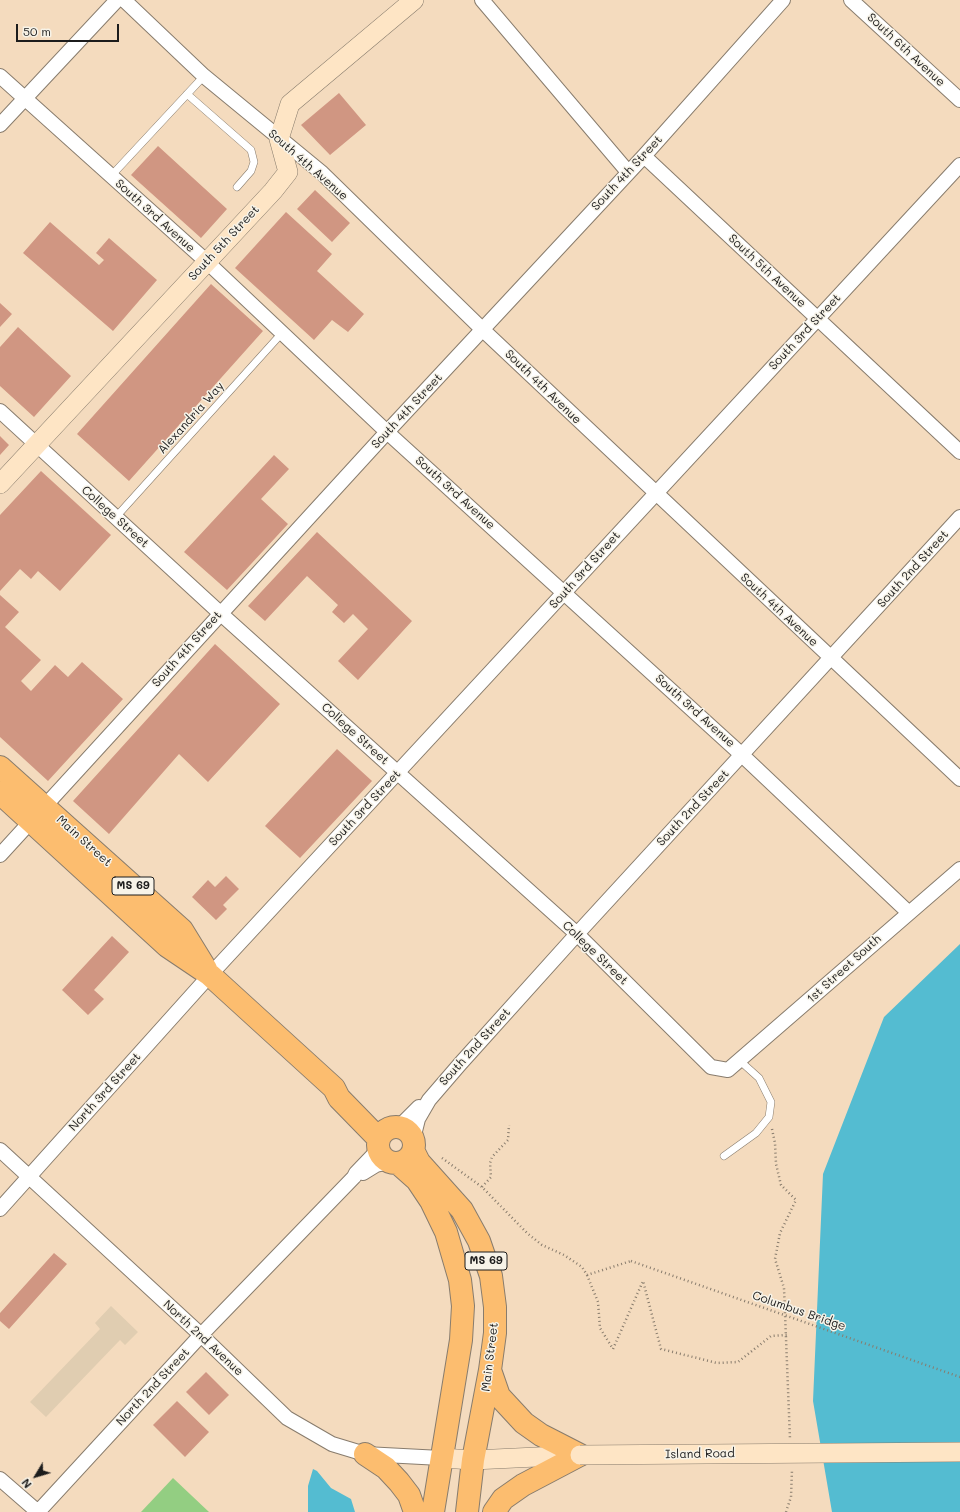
<!DOCTYPE html>
<html>
<head>
<meta charset="utf-8">
<style>
  body { margin:0 }
  #map { position:relative; width:960px; height:1512px; overflow:hidden; background:#f4dbbe; font-family:Mali,sans-serif }
  canvas { display:block }
  .north { position:absolute; left:16px; top:1456px; width:40px; height:40px; -webkit-text-stroke:3px #f7f3e8; paint-order:stroke; rotate:232deg; font-size:11px; font-weight:700; line-height:16px; text-align:center; color:#1c1c1c }
  .north::after { content:''; display:block; margin:auto; width:14px; height:18px; background:#1c1c1c; clip-path:polygon(50% 0,100% 100%,50% 72%,0 100%) }
  .scale { position:absolute; left:16px; top:24px; width:103px; height:18px; box-sizing:border-box; border:2px solid #1c1c1c; border-top:0; padding-left:5px; font-size:12px; line-height:14px; white-space:nowrap; color:#1c1c1c; -webkit-text-stroke:3px #f7f3e8; paint-order:stroke }
</style>
</head>
<body>
<div id="map">
<canvas width="960" height="1512"></canvas>
<div class="north">N</div>
<div class="scale">50 m</div>
</div>
<script>
const ctx = document.querySelector('canvas').getContext('2d');
ctx.lineJoin = 'round';
function fillPath(path, color) { ctx.fillStyle = color; ctx.fill(path, 'evenodd'); }
const toPath = rows => new Path2D(rows.map(r => 'M' + r).join(''));
function strokePath(path, color, width, dash) { ctx.strokeStyle = color; ctx.lineWidth = width; ctx.lineCap = dash ? 'butt' : 'round'; ctx.setLineDash(dash || []); ctx.stroke(path); }
function write(font, color, halo, rows, align = 'center') {
  ctx.font = font + ' Mali,sans-serif'; ctx.lineWidth = 3; ctx.setLineDash([]); ctx.textBaseline = 'middle'; ctx.strokeStyle = halo; ctx.fillStyle = color; for (const [text, x, y, turn = 0] of rows) {
    ctx.save(); ctx.translate(x, y); ctx.rotate((+turn || 0) * Math.PI / 180); ctx.textAlign = isNaN(turn) ? turn : align; if (halo) ctx.strokeText(text, 0, 0); ctx.fillText(text, 0, 0); ctx.restore();
  }
}
const built = toPath([
  [111,1306,138,1332,125,1345,120,1340,46,1417,30,1402,100,1329,95,1323]
]);
const green = toPath([
  [173,1478,209,1512,141,1512]
]);
const water = toPath([
  [960,944,960,1512,832,1512,813,1401,823,1174,884,1017],
  [313,1469,317,1471,331,1488,351,1499,355,1512,308,1512,308,1486]
]);
const building = toPath([
  [339,93,366,125,330,155,301,125],
  [158,146,227,209,201,238,131,175],
  [315,190,350,223,332,242,297,209],
  [286,212,332,254,317,271,364,314,348,332,332,320,314,340,235,268],
  [50,222,99,265,104,260,96,253,109,238,157,280,113,331,23,253],
  [211,284,263,331,129,481,77,434],
  [0,303,12,314,0,327],
  [18,327,71,376,34,417,0,386,0,347],
  [0,436,9,445,0,455],
  [274,455,289,469,261,499,288,524,227,590,184,552],
  [41,471,111,535,60,591,38,571,31,579,20,569,0,591,0,515],
  [317,532,412,621,358,680,338,661,368,629,353,614,344,623,332,612,338,605,307,576,265,621,248,606],
  [0,595,19,612,5,627,41,660,21,681,31,691,55,665,68,677,82,662,123,699,48,781,0,737],
  [215,644,280,704,208,782,179,754,109,834,73,801],
  [337,749,372,781,300,858,265,826],
  [226,876,239,889,223,905,227,909,216,920,192,897,208,880,215,887],
  [112,936,129,952,94,990,104,999,88,1015,62,990],
  [54,1253,67,1264,9,1329,0,1321,0,1313],
  [206,1372,229,1395,209,1415,186,1392],
  [177,1401,209,1432,185,1457,153,1425]
]);
const path = toPath([
  [772,1129,775,1143,776,1164,781,1185,796,1200,780,1233,775,1259,784,1288,790,1439],
  [442,1158,482,1187,527,1233,542,1245,564,1255,582,1267,587,1275,631,1261],
  [482,1187,491,1177,490,1163,492,1157,508,1140,509,1125],
  [587,1275,598,1302,600,1328,613,1349,643,1281,661,1349,717,1363,738,1362,771,1336,787,1335],
  [786,1512,791,1497,792,1470]
]);
const lane = toPath([
  [187,94,251,150,254,162,251,171,237,187],
  [111,176,204,76],
  [115,518,282,333],
  [724,1156,756,1133,769,1117,771,1102,759,1078,739,1060]
]);
const street = toPath([
  [124,0,204,76,322,173,483,330,960,779],
  [482,0,628,172],
  [851,0,960,100],
  [0,76,206,261,387,432,742,755,908,912],
  [0,125,117,0],
  [644,156,960,452],
  [0,411,220,613,577,934,711,1067,728,1070,960,869],
  [0,855,387,432,644,156,783,0],
  [400,1126,419,1107],
  [413,1139,418,1119,429,1100,460,1064,577,934,960,517],
  [0,1150,201,1335,287,1418,332,1444,365,1454,441,1458],
  [363,1173,376,1165,389,1162],
  [0,1209,210,975,960,165],
  [0,1479,38,1512],
  [38,1512,201,1335,354,1177,356,1173,379,1149]
]);
const secondary = toPath([
  [0,484,273,191,288,172,279,139,290,104,414,0],
  [441,1458,473,1460,579,1455]
]);
const primary = toPath([
  [0,767,182,930,206,969],
  [0,793,167,946,210,975,334,1088,339,1098,379,1139],
  '378 1145a18 18 0 1 1 36 0a18 18 0 1 1-36 0Z',
  [414,1152,419,1162,462,1210,479,1241,491,1276,495,1307,495,1333,490,1370,473,1460,467,1512],
  [399,1164,417,1180,431,1201,446,1232,460,1280,463,1306,461,1340,433,1512],
  [490,1370,499,1396,524,1423,541,1435,580,1455],
  [365,1454,386,1468,399,1482,409,1495,415,1512],
  [494,1512,503,1499,523,1485,580,1455]
]);
const pathBridge = toPath([
  [631,1261,960,1377]
]);
const secondaryBridge = toPath([
  [580,1455,960,1452]
]);
const shields = [
  [133,886,42],
  [486,1261,42]
];
const shieldNames = [
  ["MS 69",133,886],
  ["MS 69",486,1261]
];
const streetNames = [
  ["South 6th Avenue",906,50,43],
  ["South 4th Avenue",308,165,41],
  ["South 4th Street",627,173,-47],
  ["South 3rd Avenue",155,216,42],
  ["South 5th Street",224,243,-47],
  ["South 5th Avenue",767,271,43],
  ["South 3rd Street",805,332,-47],
  ["South 4th Avenue",543,387,44],
  ["South 4th Street",407,411,-47],
  ["Alexandria Way",191,418,-48],
  ["South 3rd Avenue",455,493,42],
  ["College Street",115,517,42],
  ["South 2nd Street",913,569,-48],
  ["South 3rd Street",585,570,-48],
  ["South 4th Avenue",779,610,43],
  ["South 4th Street",187,649,-48],
  ["South 3rd Avenue",695,711,42],
  ["College Street",355,734,42],
  ["South 3rd Street",365,808,-47],
  ["South 2nd Street",693,808,-47],
  ["Main Street",84,841,42],
  ["College Street",595,953,44],
  ["1st Street South",844,969,-42],
  ["South 2nd Street",475,1047,-48],
  ["North 3rd Street",105,1092,-48],
  ["Columbus Bridge",799,1311,19],
  ["North 2nd Avenue",203,1338,43],
  ["Main Street",490,1357,-83],
  ["North 2nd Street",153,1387,-47],
  ["Island Road",700,1454,-1]
];
fillPath(built, '#e0cdb1');
fillPath(green, '#93ce82');
fillPath(water, '#54bcd1');
fillPath(building, '#d09682');
strokePath(lane, '#887c6d', 8);
strokePath(street, '#887c6d', 16);
strokePath(secondary, '#887c6d', 20);
strokePath(primary, '#887c6d', 24);
strokePath(path, '#887c6d', 2.5, [1, 3]);
strokePath(lane, '#fff', 7);
strokePath(street, '#fff', 14);
strokePath(secondary, '#fee5c5', 19);
strokePath(primary, '#fcbd6f', 22);
strokePath(secondaryBridge, '#887c6d', 20, []);
strokePath(pathBridge, '#887c6d', 2.5, [1, 3]);
strokePath(secondaryBridge, '#fee5c5', 19);
for (const [x, y, w] of shields) { const box = new Path2D(); box.roundRect(x - w / 2, y - 9, w, 18, 3); ctx.fillStyle = '#f7f3e8'; ctx.fill(box); strokePath(box, '#1c1c1c', 1); }
write('bold 11px', '#1c1c1c', null, shieldNames);
write('12px', '#1c1c1c', '#f7f3e8', streetNames);
</script>
</body>
</html>
